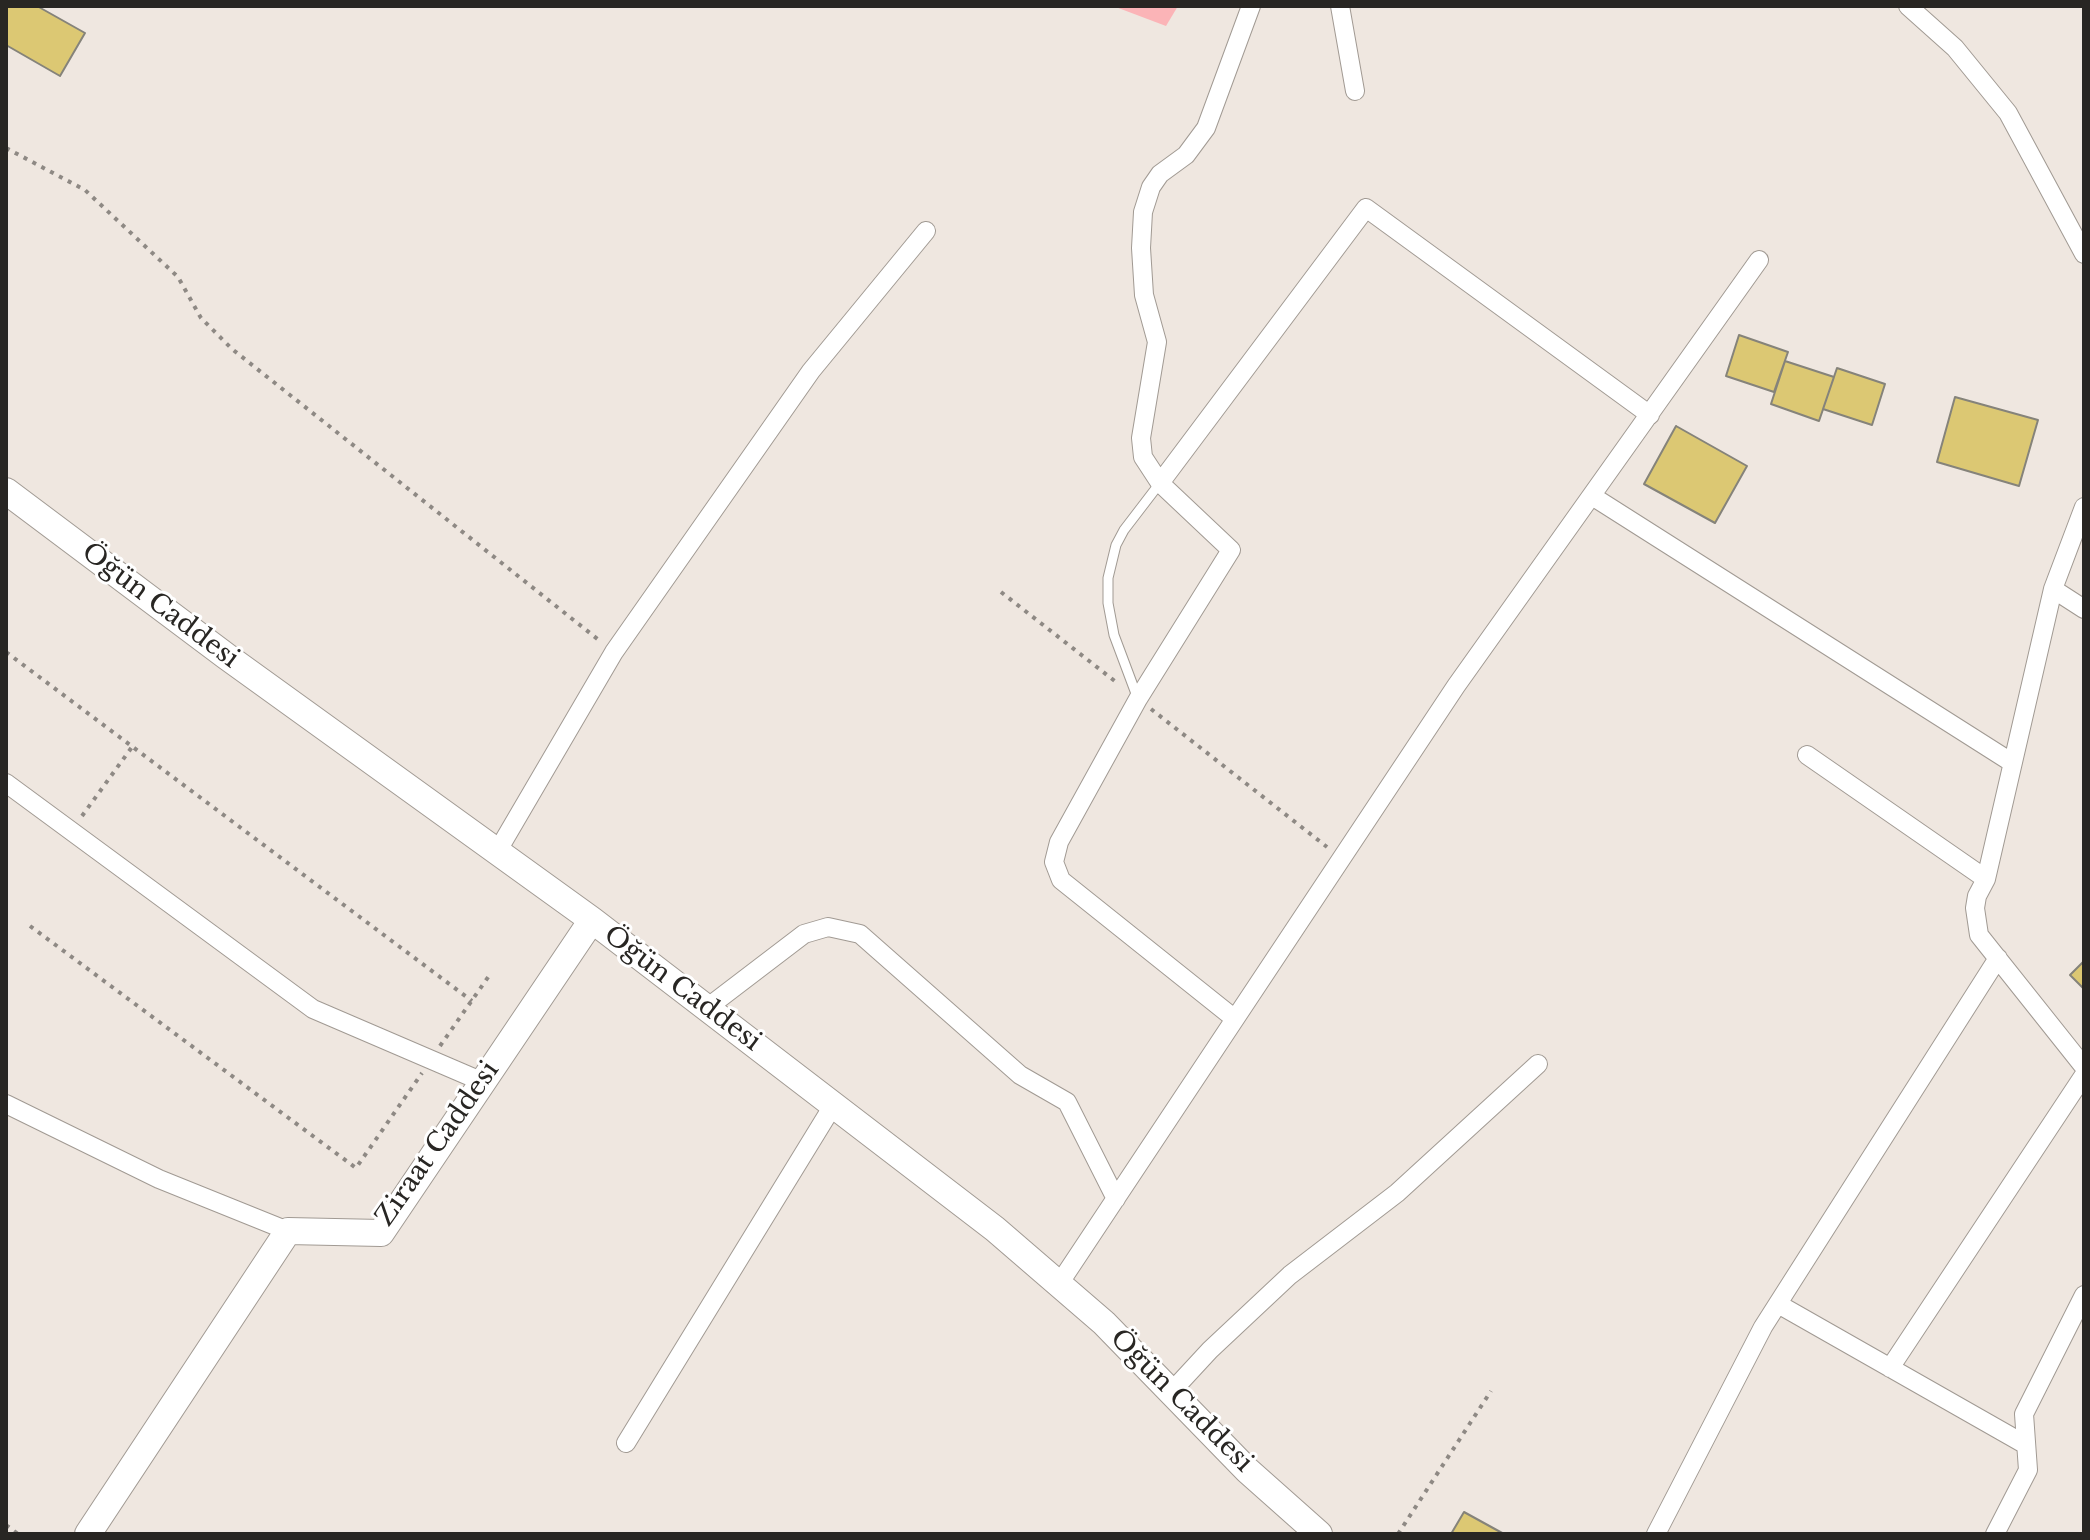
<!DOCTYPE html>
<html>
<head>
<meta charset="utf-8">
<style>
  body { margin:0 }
  #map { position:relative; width:2090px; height:1540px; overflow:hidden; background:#efe7e0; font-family:"Libre Baskerville",serif }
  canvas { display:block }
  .frame { position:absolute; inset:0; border:8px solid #282623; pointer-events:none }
</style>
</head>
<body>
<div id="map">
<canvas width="2090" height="1540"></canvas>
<div class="frame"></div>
</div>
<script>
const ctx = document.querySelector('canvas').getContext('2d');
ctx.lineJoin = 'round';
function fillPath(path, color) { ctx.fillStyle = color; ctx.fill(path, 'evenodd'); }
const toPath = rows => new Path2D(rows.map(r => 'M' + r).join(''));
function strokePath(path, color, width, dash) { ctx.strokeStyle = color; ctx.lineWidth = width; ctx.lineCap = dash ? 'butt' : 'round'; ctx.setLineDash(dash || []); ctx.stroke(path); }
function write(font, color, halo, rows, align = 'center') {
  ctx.font = font + ' "Libre Baskerville",serif'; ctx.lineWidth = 6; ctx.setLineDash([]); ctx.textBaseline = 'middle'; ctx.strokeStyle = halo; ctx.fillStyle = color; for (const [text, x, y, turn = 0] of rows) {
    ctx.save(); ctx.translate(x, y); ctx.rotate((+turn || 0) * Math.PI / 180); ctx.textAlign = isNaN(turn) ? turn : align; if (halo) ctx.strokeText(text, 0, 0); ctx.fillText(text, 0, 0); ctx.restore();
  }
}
const green = toPath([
  [1113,6,1178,6,1166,26]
]);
const building = toPath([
  [6,6,37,6,85,33,60,76,6,45,6,6],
  [1739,335,1788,352,1774,392,1726,376,1739,335],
  [1785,361,1834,377,1819,421,1771,404,1785,361],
  [1837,368,1885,384,1872,425,1823,409,1837,368],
  [1955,397,2038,420,2019,486,1937,462,1955,397],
  [1676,426,1747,466,1715,523,1644,484,1676,426],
  [2084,961,2084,989,2070,975,2084,961],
  [1464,1512,1504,1534,1451,1534,1464,1512]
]);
const path = toPath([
  [6,148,85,190,178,277,201,318,232,349,600,641],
  [1001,592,1116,682],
  [6,652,472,1001],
  [1151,709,1327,847],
  [82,816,132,747],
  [30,926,356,1168,422,1073],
  [440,1046,491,973],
  [6,1525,18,1534],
  [1398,1534,1491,1391]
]);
const lane = toPath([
  [1138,699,1114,635,1108,603,1108,578,1116,545,1124,530,1160,483]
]);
const street = toPath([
  [1340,6,1355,91],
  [1908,6,1955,48,2008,113,2084,254],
  [1160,483,1366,208,1650,415],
  [1592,496,2011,762],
  [2084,507,2053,589,1986,879,1977,896,1975,908,1979,935,2084,1067],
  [2053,589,2084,609],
  [1807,755,1986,879],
  [6,783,313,1009,483,1082],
  [497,852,614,652,811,371,926,231],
  [707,1008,804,934,828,927,860,934,1020,1075,1067,1102,1116,1199],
  [1235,1019,1061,880,1054,862,1059,842,1138,699,1231,550,1160,483,1143,457,1141,438,1157,342,1144,295,1141,248,1143,212,1151,187,1160,174,1186,155,1206,128,1251,6],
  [6,1104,159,1179,288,1231],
  [1059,1284,1456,686,1759,260],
  [1778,1304,2026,1445],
  [1890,1368,2084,1075],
  [1173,1390,1210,1350,1290,1275,1397,1193,1538,1064],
  [626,1443,834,1104],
  [1656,1534,1763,1327,1998,958],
  [1995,1534,2028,1470,2024,1414,2084,1295]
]);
const secondary = toPath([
  [6,491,226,656,592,920,995,1229,1104,1323,1247,1470,1319,1534],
  [88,1534,288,1231,381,1233,592,920]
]);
const streetNames = [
  ["Öğün Caddesi",160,606,37],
  ["Öğün Caddesi",682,989,37],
  ["Ziraat Caddesi",438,1144,-55],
  ["Öğün Caddesi",1181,1401,45]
];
fillPath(green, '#fbb4b7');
fillPath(building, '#dcc873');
strokePath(building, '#85837a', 2);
strokePath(lane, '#a19a93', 11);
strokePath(street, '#a19a93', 20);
strokePath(secondary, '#a19a93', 28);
strokePath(path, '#8e8984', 4, [4, 6]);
strokePath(lane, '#fff', 9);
strokePath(street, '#fff', 18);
strokePath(secondary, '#fff', 26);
write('26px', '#282623', '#fff', streetNames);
</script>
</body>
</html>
